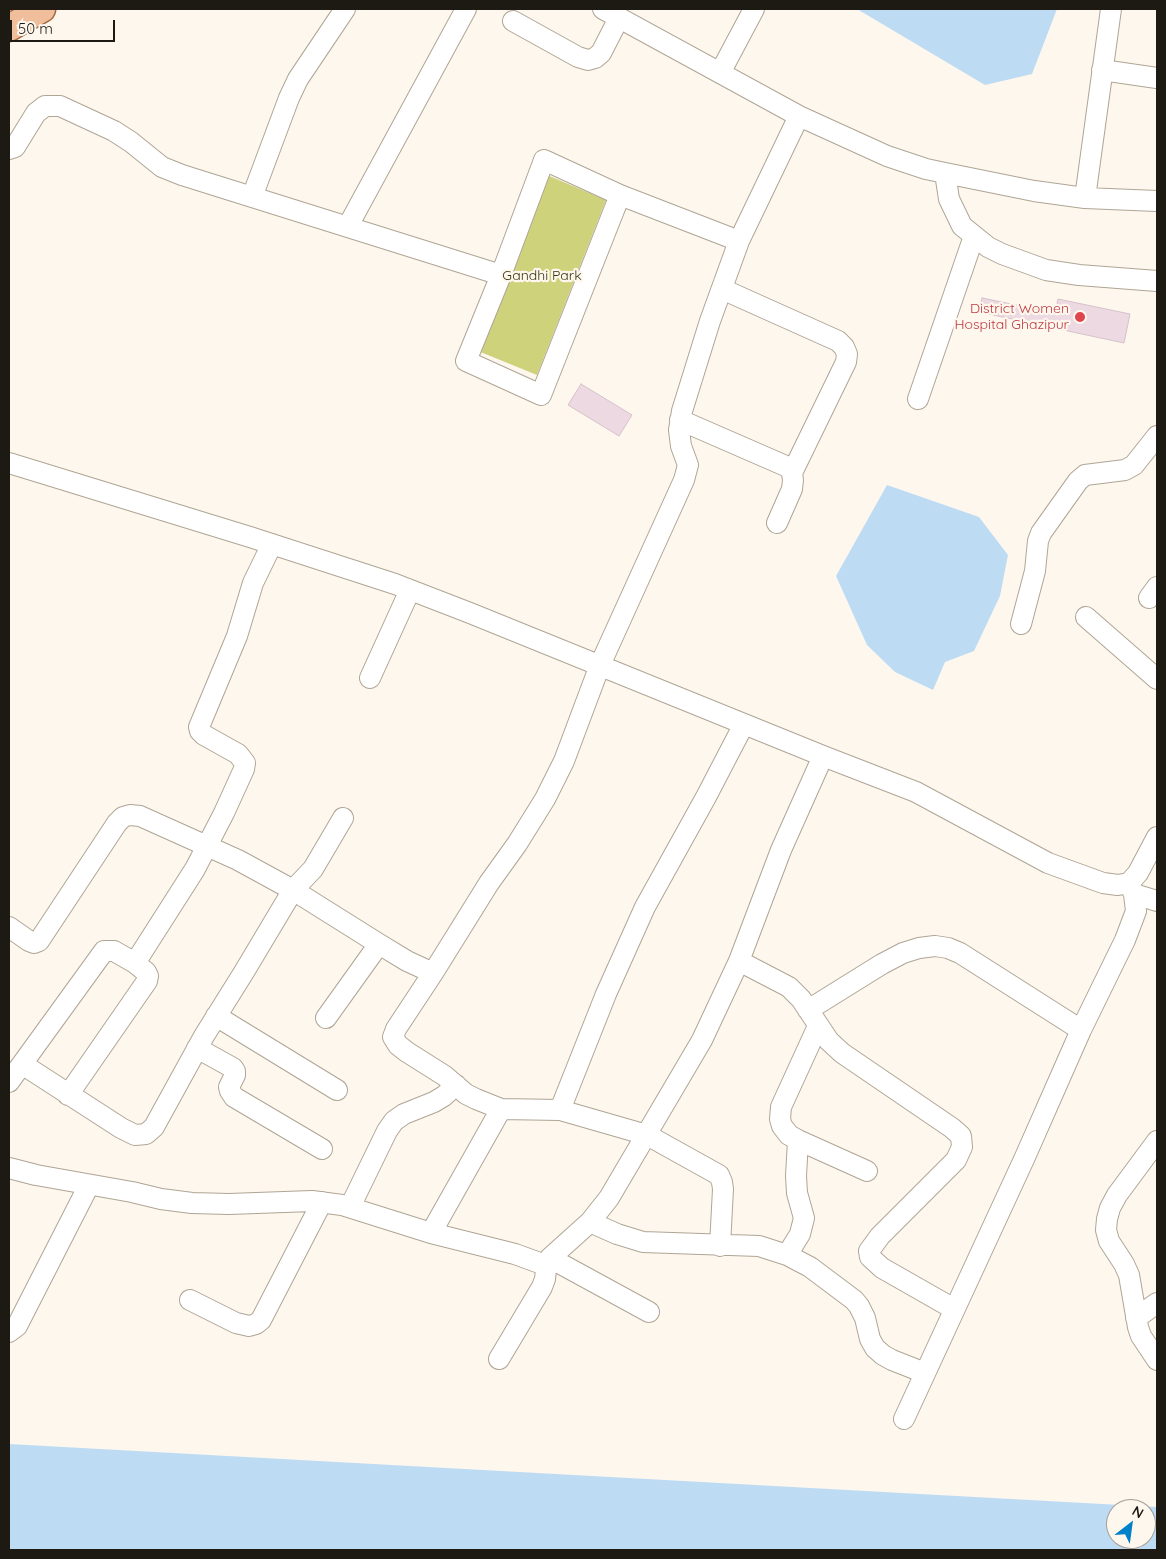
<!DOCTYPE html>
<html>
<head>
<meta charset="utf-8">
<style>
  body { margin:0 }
  #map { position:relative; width:1166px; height:1559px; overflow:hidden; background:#fef7ed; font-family:Quicksand,sans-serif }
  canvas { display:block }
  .frame { position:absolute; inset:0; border:10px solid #1d1a14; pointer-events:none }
  .north { position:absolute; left:1106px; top:1499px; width:50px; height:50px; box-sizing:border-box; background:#fef7ed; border:1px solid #a49f96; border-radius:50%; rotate:30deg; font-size:14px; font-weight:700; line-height:20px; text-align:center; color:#1d1a14 }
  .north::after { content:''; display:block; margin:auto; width:18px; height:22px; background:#0081c9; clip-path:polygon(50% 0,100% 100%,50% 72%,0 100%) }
  .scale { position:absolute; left:10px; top:20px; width:105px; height:22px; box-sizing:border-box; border:2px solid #1d1a14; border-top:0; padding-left:6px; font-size:15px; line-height:18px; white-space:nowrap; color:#1d1a14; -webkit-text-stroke:4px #fef7ed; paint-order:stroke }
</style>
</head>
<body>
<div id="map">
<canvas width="1166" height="1559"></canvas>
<div class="frame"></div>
<div class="north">N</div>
<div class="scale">50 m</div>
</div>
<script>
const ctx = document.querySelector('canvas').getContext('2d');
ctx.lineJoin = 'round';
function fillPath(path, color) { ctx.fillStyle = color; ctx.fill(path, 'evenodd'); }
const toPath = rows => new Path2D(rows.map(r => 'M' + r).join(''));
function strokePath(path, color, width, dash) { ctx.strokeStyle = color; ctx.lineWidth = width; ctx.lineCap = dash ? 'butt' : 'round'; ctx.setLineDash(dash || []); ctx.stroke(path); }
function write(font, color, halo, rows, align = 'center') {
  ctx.font = font + ' Quicksand,sans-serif'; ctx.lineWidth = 4.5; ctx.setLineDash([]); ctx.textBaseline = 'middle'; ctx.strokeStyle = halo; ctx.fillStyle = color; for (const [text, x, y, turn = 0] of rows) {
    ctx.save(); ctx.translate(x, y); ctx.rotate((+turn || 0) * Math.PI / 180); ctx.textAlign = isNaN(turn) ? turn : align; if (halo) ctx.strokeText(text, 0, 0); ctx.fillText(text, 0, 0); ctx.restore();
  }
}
const green = toPath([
  [547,175,606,200,537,375,478,351]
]);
const water = toPath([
  [857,9,1057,9,1032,74,985,85],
  [887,485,979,517,1008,555,1000,596,974,651,945,662,933,690,895,672,867,645,836,576],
  [9,1444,1157,1507,1157,1550,9,1550],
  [1116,1509,1146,1509,1146,1539,1116,1539]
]);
const building = toPath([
  [982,298,1055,313,1058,299,1130,314,1124,343,979,312,982,298],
  [581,384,632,415,619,436,568,405,581,384]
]);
const minor = toPath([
  [603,9,799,116,887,156,926,169,945,173,1034,191,1085,198,1157,201],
  [513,21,578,57,588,60,595,58,601,53,619,18],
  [1102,70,1157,78],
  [720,73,754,9],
  [9,149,15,147,36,113,45,106,60,106,114,131,131,142,162,167,182,175,501,275],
  [544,160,620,195,541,395,466,361,501,275,544,160],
  [945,173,949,199,962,226,988,247,1002,254,1046,270,1079,275,1157,281],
  [620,195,739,241,799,116],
  [252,197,289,98,298,79,345,9],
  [1085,198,1111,9],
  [348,226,466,9],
  [739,241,710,321,682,411,679,430,681,446,688,465,684,480,600,665,564,761,545,799,517,844,489,883,433,973,396,1029,393,1037,398,1045,407,1052,445,1076,466,1094,476,1099,501,1109,560,1110,606,994,645,907,706,797,744,724],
  [722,289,838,341,844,347,847,354,846,362,792,473],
  [918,399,974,236],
  [680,420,788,467,792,473,793,480,792,489,777,523],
  [9,463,250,537,395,584,470,613,823,756,916,792,1048,863,1103,883,1118,885,1129,883,1138,873,1157,837],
  [1149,598,1157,587],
  [1086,617,1157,679],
  [1021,624,1035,571,1038,541,1041,533,1078,481,1085,475,1125,470,1134,465,1157,436],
  [370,678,410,590],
  [1134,894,1157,901],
  [9,927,29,941,34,943,39,941,117,823,123,817,130,815,140,816,238,860,293,890,379,944,407,961,433,973],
  [739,961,789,987,801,999,829,1041,842,1053,952,1128,961,1136,962,1147,956,1160,880,1236,869,1251,870,1257,882,1268,954,1309],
  [808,1010,882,964,903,953,919,948,935,946,948,948,960,953,1081,1030],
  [216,1016,337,1090],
  [326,1018,379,944],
  [818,1026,781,1107,780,1119,782,1126,789,1135,798,1140,867,1171],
  [197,1048,233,1068,235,1071,235,1075,229,1087,230,1091,234,1097,322,1149],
  [22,1064,121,1128,135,1135,146,1134,154,1127,204,1036,244,972,293,890,313,869,343,818],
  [9,1082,104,951,114,951,135,963,195,869,224,813,244,769,245,763,238,754,204,735,200,731,199,727,237,636,253,583,272,544],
  [68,1095,147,981,148,976,146,972,135,963],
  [560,1110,647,1135,719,1175,722,1182,723,1189,720,1246],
  [1157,1141,1117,1195,1110,1208,1107,1219,1106,1230,1109,1241,1124,1264,1129,1275,1138,1327,1141,1336,1157,1360],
  [9,1168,36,1175,132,1192,161,1199,192,1203,229,1204,312,1201,342,1205,431,1233,515,1254,545,1265,550,1258,590,1222,609,1198,702,1040,739,961,781,850,823,756],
  [350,1207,387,1131,394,1121,404,1114,434,1102,444,1096,456,1085],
  [590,1222,617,1234,643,1242,759,1246,787,1255,810,1267,854,1300,859,1306,865,1318,870,1339,875,1348,883,1355,892,1360,925,1373],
  [431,1233,501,1109],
  [787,1255,800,1234,804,1218,797,1193,796,1176,798,1140],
  [550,1258,649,1312],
  [190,1300,236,1323,249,1326,256,1324,261,1320,322,1202],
  [1136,1318,1157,1303],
  [9,1332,17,1326,89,1185],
  [499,1359,542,1287,545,1279,546,1270,545,1265],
  [904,1419,1025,1157,1081,1030,1125,940,1136,911,1134,894,1129,883]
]);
const major = toPath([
  [9,28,42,9]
]);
const markers = [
  [1080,317,6,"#e0444e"]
];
const parkNames = [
  ["Gandhi Park",542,276]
];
const healthNames = [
  ["District Women",1069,309],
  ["Hospital Ghazipur",1069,325]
];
fillPath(green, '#ced27a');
fillPath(water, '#bedbf4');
fillPath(building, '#edd9e2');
strokePath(building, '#d5c1ca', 1);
strokePath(minor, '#afa595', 22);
strokePath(major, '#a06940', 29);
strokePath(minor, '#fff', 20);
strokePath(major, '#f0be9b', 26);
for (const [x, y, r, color] of markers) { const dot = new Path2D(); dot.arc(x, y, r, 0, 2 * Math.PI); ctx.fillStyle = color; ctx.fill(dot); strokePath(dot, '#fef7ed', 2); }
write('14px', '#36370f', '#fef7ed', parkNames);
write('14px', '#be3a42', '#fef7ed', healthNames, 'right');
</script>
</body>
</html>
